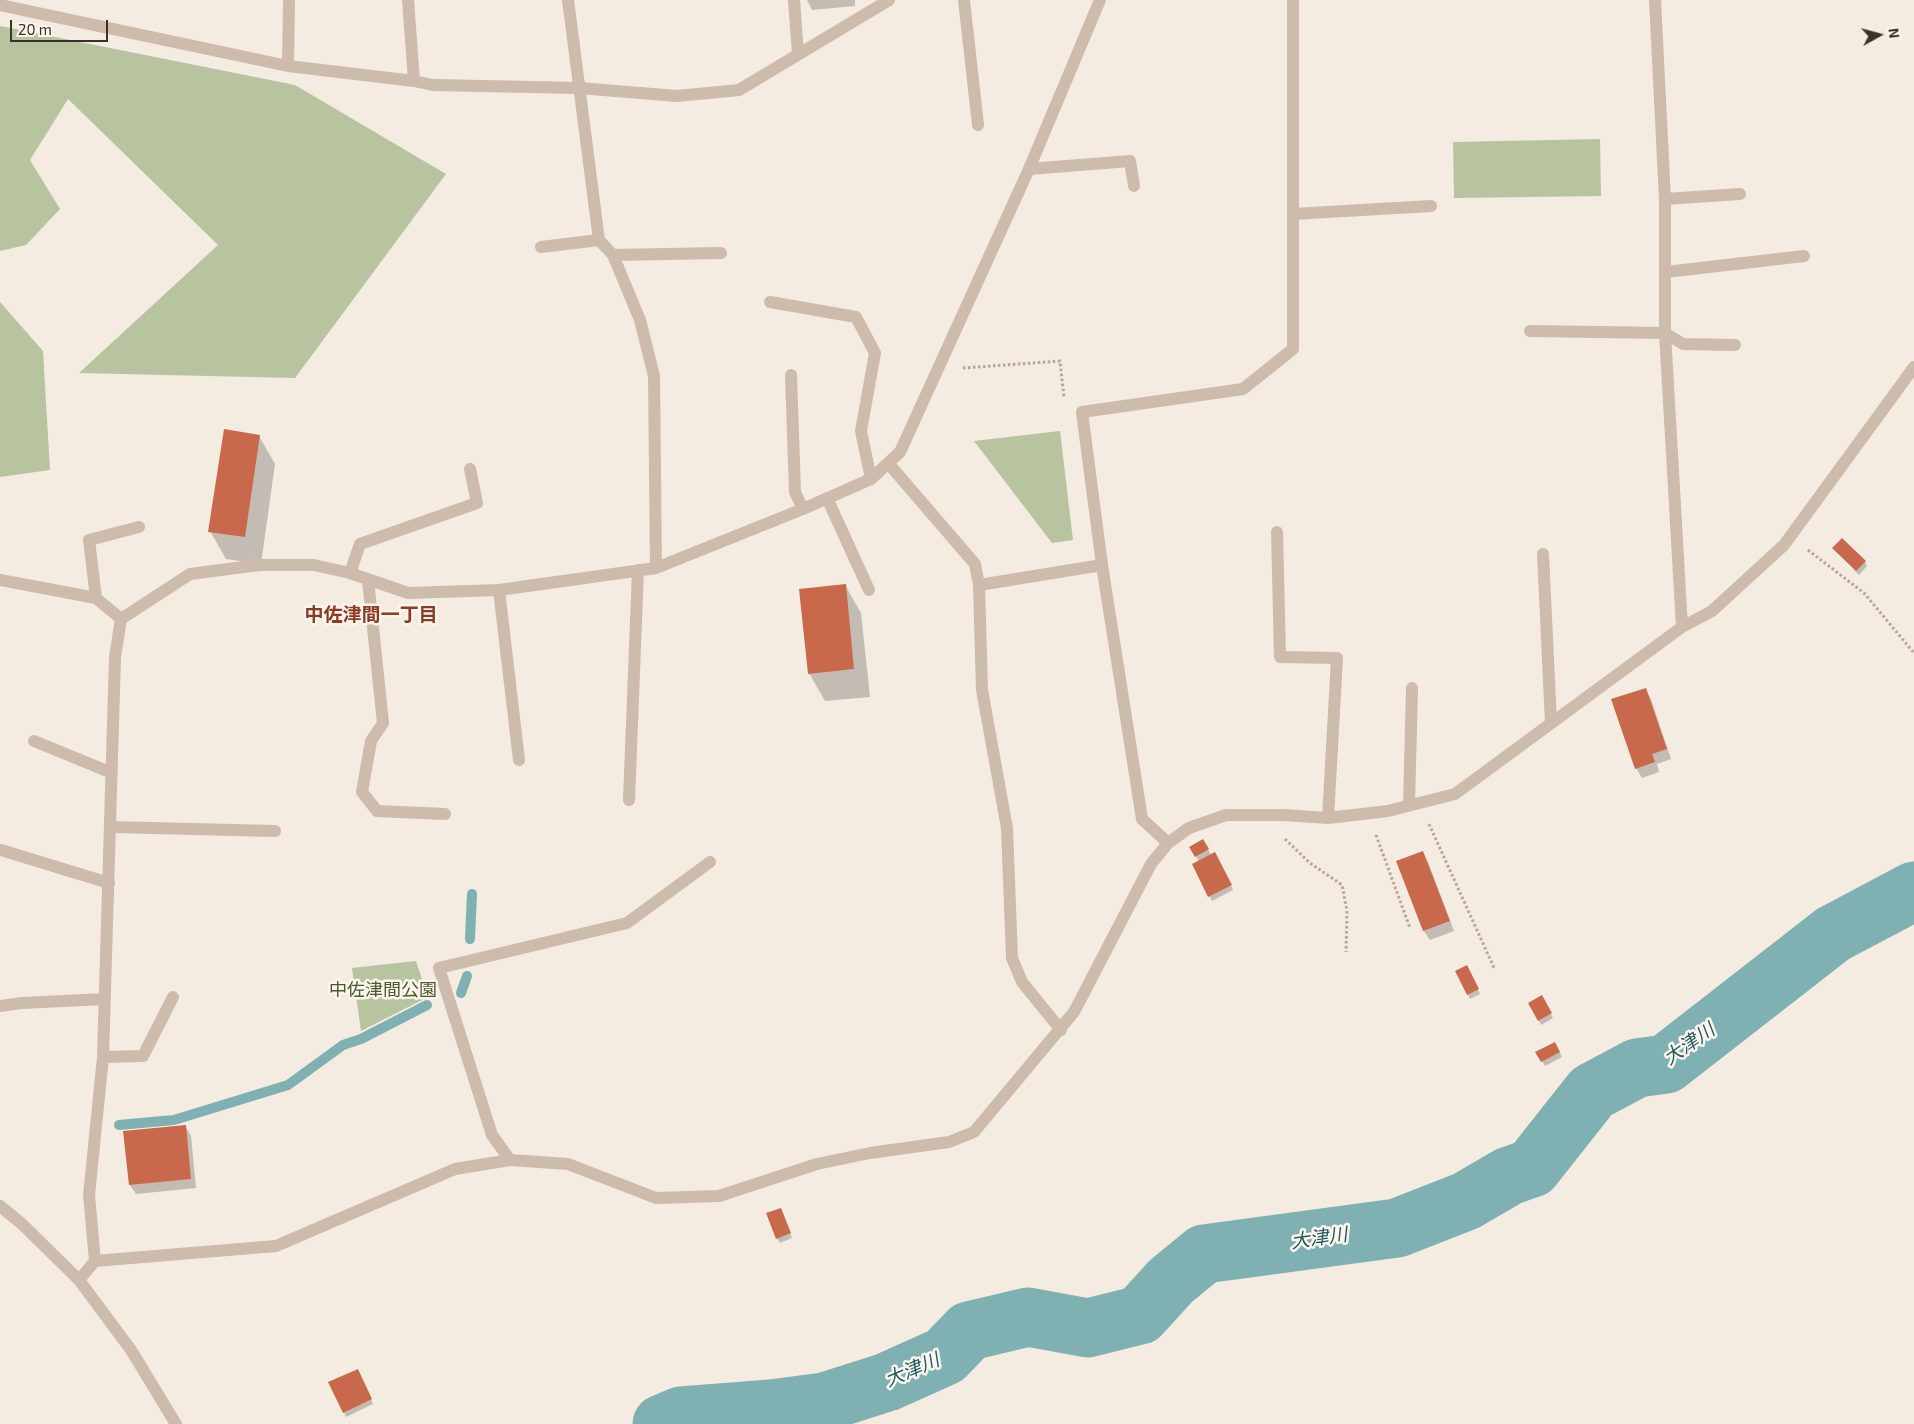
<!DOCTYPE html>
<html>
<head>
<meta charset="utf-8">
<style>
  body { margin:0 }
  #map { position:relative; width:1914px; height:1424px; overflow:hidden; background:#f4ebe1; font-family:"Exo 2",sans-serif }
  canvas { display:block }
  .north { position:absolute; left:1854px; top:10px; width:50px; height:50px; -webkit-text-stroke:4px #fbf5ee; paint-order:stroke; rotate:83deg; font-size:14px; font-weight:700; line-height:20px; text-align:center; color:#3b302b }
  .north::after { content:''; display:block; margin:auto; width:18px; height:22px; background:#3b302b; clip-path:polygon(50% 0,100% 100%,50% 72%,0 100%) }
  .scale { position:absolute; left:10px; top:20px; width:98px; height:22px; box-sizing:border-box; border:2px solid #3b302b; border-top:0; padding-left:6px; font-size:15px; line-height:18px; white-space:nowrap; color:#3b302b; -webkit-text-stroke:4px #fbf5ee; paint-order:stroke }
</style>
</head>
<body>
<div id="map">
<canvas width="1914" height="1424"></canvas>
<div class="north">N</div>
<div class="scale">20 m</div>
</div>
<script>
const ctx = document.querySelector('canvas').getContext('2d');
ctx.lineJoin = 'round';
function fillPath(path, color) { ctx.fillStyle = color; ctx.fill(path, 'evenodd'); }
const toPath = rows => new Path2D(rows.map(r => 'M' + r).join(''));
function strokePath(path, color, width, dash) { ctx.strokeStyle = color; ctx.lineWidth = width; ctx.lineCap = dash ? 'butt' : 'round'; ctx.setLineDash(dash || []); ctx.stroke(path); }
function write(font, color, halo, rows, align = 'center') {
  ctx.font = font + ' "Exo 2","Noto Sans JP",sans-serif'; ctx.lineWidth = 5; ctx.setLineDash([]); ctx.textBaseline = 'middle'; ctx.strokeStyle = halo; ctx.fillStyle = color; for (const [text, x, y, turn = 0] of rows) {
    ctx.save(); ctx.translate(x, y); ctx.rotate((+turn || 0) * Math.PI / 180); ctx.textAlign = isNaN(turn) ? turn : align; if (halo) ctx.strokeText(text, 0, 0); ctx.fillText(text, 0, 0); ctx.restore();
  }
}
const green = toPath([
  [0,26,295,85,446,174,295,378,79,373,218,245,68,99,30,160,60,209,26,245,0,251],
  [1600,139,1601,196,1454,198,1453,142],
  [0,302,43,351,50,470,0,477],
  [1060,431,1073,540,1052,543,974,441],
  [416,961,428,997,361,1031,352,968]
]);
const shadow = toPath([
  [807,0,855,0,855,6,812,10],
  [259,436,275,464,261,564,226,559,210,531],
  [1834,548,1865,562,1867,566,1859,575],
  [845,585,861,613,870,697,825,701,809,673],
  [1645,689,1651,699,1671,759,1657,764,1659,772,1642,778,1636,768],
  [1203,840,1211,855,1218,858,1233,890,1212,901,1194,864,1199,862,1191,847],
  [1422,852,1428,862,1454,931,1430,940,1424,931,1398,862],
  [1469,971,1480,994,1470,999,1457,972],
  [1541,997,1553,1018,1541,1025,1530,1003],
  [1555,1043,1562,1057,1545,1066,1537,1052],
  [185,1126,191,1136,196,1188,136,1194,130,1185],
  [783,1214,792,1238,780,1243,777,1238],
  [360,1375,373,1404,346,1417,344,1412]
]);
const stream = toPath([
  [470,939,472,894],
  [461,993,467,976],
  [119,1125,174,1120,288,1085,343,1045,361,1039,427,1005]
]);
const river = toPath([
  [662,1424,681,1416,771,1409,824,1402,887,1382,945,1356,969,1331,1028,1317,1088,1328,1140,1315,1171,1281,1204,1254,1397,1228,1466,1201,1509,1176,1532,1168,1592,1092,1637,1068,1666,1064,1833,934,1914,891]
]);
const building = toPath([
  [224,429,260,435,245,537,208,532],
  [1842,538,1866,561,1856,571,1832,548],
  [846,584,854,669,808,674,799,589],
  [1646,688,1667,749,1652,754,1655,762,1635,769,1611,699],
  [1203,839,1209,849,1195,857,1189,847],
  [1423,851,1450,921,1423,931,1396,861],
  [1215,852,1232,885,1208,897,1192,864],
  [1467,965,1479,989,1467,995,1455,971],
  [1542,995,1552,1013,1538,1021,1528,1003],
  [1555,1042,1560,1052,1541,1062,1535,1052],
  [186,1125,191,1179,129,1185,123,1131],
  [781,1208,791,1233,776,1239,766,1213],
  [358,1369,372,1399,343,1413,328,1382]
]);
const path = toPath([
  [963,368,1060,361,1064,398],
  [1808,550,1864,593,1914,653],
  [1429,824,1495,970],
  [1376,835,1410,928],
  [1285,839,1310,863,1342,885,1347,911,1346,952]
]);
const minor = toPath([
  [408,0,414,81],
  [568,0,599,240,613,255,640,320,654,376,656,568],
  [794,0,798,54],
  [964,0,978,125],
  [1655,0,1665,199,1665,333,1682,627],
  [0,5,288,66,414,81,433,85,579,88,677,96,739,90,889,0],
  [288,66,289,0],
  [1029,169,1130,161,1134,186],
  [1665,199,1740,194],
  [1293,214,1431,206],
  [541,247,599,240],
  [613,255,721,253],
  [1666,272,1804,256],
  [770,302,856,317,875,353,861,431,871,479],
  [1530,331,1665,333,1683,344,1735,345],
  [791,375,795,492,803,509],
  [888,463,975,564,979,585,982,690,1007,828,1012,958,1022,982,1061,1030],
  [827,498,869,590],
  [1277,532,1280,657,1337,658,1328,818],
  [1543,554,1551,723],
  [350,573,360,544,477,503,470,469],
  [0,580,96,598,121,619],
  [368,580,383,723,371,741,362,792,377,811,445,814],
  [979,585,1102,565],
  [499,590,519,760],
  [96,598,89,540,139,527],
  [34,741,112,773],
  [629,800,638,570],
  [1409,805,1412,688],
  [111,827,275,831],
  [1168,843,1142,819,1102,565,1082,412,1243,389,1293,349,1293,0],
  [1,850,109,883],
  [0,1006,22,1003,105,999],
  [103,1057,143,1056,173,997],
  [510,1160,492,1135,439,968,627,923,710,862],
  [0,1206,22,1224,79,1280,131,1350,176,1424],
  [95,1261,276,1246,455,1169,510,1160,568,1164,656,1198,719,1196,817,1164,870,1153,949,1142,974,1132,1074,1012,1151,864,1168,843,1189,828,1226,815,1283,815,1328,818,1388,811,1455,794,1682,627,1712,611,1784,545,1914,367],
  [79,1280,95,1261,89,1195,103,1057,115,657,121,619,190,574,259,565,314,565,350,573,408,593,499,590,656,568,803,509,871,479,900,452,1029,169,1100,0]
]);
const parkNames = [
  ["中佐津間公園",383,990]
];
const neighbourhoodNames = [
  ["中佐津間一丁目",371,615]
];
const waterNames = [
  ["大津川",1689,1044,-35],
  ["大津川",1319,1238,-8],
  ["大津川",912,1370,-23]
];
fillPath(green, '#b8c4a0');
fillPath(shadow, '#0003');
strokePath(stream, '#7fb0b2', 10);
strokePath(river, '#7fb0b2', 59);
fillPath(building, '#c8694b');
strokePath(path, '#b9a596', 3, [2.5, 2.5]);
strokePath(minor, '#cdbbac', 12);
write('18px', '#4a5a2e', '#fbf5ee', parkNames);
write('bold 19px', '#8c3b22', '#fbf5ee', neighbourhoodNames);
write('italic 19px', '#1f5a5e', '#fbf5ee', waterNames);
</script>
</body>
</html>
